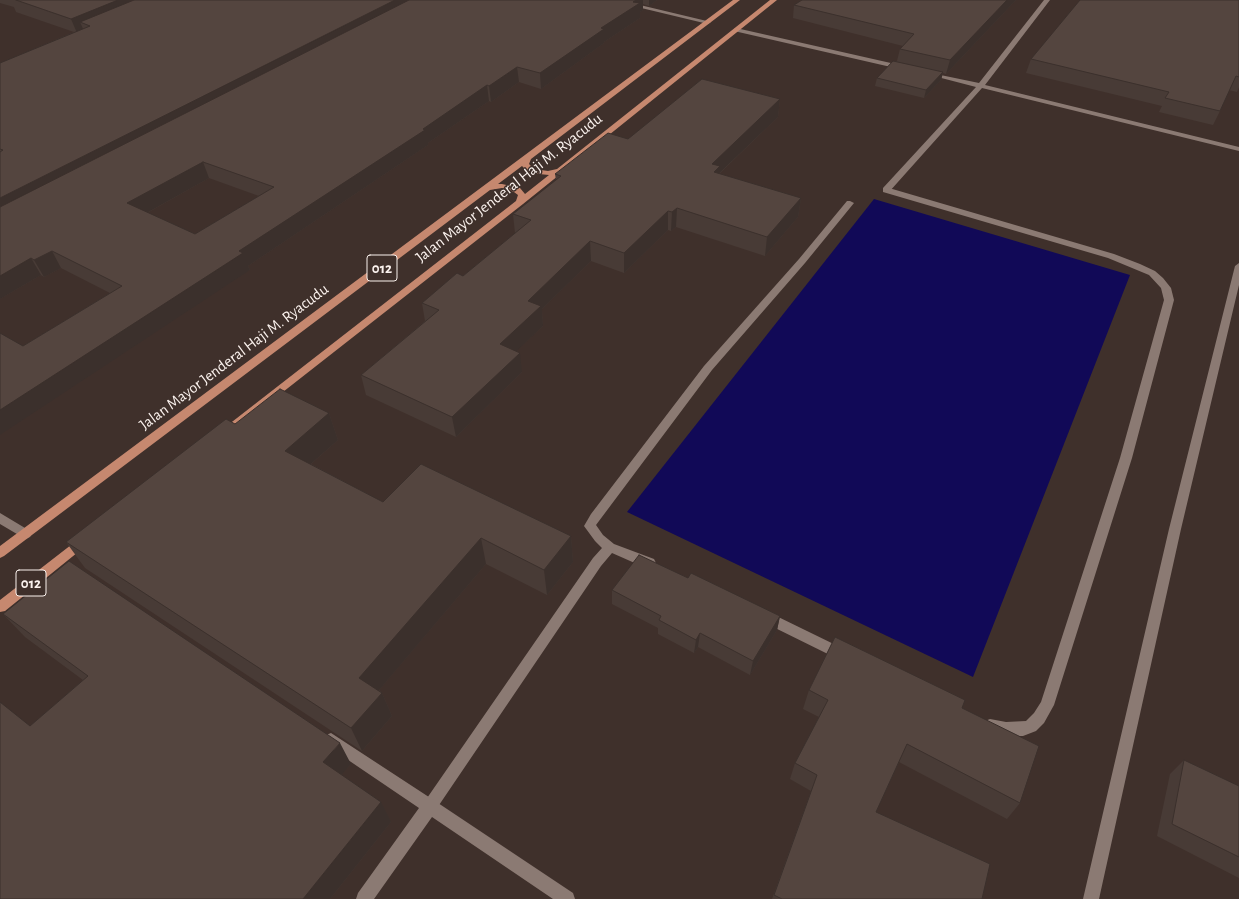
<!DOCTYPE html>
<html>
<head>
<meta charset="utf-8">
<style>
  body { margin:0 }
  canvas { display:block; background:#3f302b }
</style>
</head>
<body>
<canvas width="1239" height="899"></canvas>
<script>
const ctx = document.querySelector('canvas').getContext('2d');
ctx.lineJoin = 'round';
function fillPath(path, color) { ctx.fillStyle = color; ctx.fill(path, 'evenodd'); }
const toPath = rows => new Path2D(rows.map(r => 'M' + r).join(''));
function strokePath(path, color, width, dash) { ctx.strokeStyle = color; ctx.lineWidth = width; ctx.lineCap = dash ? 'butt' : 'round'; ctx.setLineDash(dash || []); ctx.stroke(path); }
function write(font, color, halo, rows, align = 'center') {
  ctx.font = font + ' "Alegreya Sans",sans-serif'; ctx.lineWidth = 3; ctx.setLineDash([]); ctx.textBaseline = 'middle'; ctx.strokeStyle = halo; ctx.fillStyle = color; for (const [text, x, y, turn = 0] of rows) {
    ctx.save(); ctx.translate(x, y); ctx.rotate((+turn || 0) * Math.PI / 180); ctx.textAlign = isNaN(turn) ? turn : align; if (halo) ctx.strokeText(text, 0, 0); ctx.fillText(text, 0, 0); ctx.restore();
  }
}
const water = toPath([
  [874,199,1130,275,973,677,627,512]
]);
const service = toPath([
  [883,188,889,188,1114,254,1140,264,1155,271,1163,278,1171,288,1174,300,1132,458,1054,705,1044,723,1036,731,1023,736,1006,736,990,733,985,731,983,726,985,721,990,719,1006,722,1026,721,1034,713,1041,702,1120,458,1164,300,1161,288,1149,275,1108,258,883,192,883,188],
  [847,201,850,201,854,203,805,263,712,370,596,525,603,535,614,544,654,559,656,563,654,567,650,568,637,564,612,553,601,566,435,811,430,814,425,811,422,806,425,801,593,558,602,548,595,541,584,526,591,514,704,366,799,259,847,201],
  [766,611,848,651,850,655,848,659,843,661,838,659,761,621,760,617,761,613,766,611]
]);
const minor = toPath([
  [608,0,619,0,711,22,708,24,608,0],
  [1044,0,1050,0,985,85,1239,147,1239,151,982,88,889,192,883,192,883,188,976,87,926,74,926,72,979,83,1044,0],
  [736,28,904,66,907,68,904,70,734,31,734,29,736,28],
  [1239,263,1239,285,1181,529,1099,899,1083,899,1169,529,1235,266,1239,263],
  [0,513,30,531,32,534,30,537,26,539,22,537,0,524,0,513],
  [331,733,435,801,573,893,575,899,553,899,432,817,374,899,356,899,358,893,419,808,326,745,324,740,326,735,331,733]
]);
const primary = toPath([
  [733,0,740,0,531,159,529,164,534,169,548,171,557,169,770,0,777,0,523,204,228,435,220,435,219,432,516,201,518,195,514,192,502,188,490,190,4,556,0,558,0,546,733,0],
  [522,166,529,173,549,175,525,194,520,188,502,184,498,184,522,166],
  [84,536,88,538,90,541,88,544,5,611,0,612,0,600,80,538,84,536]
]);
const wall = toPath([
  [0,0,657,0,649,6,643,4,643,10,640,12,640,18,604,42,604,43,541,89,519,82,491,102,489,101,428,143,428,145,248,266,250,270,23,346,110,293,61,268,44,277,41,275,0,299,0,63,74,32,16,12,14,7,0,3],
  [209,178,259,196,195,234,147,213],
  [1016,0,946,74,943,73,941,80,924,98,875,86,877,78,897,61,900,49,903,46,793,18,794,5],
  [1239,0,1239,87,1237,92,1229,90,1220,111,1213,125,1159,112,1162,106,1026,73,1031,59],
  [780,99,778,117,719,174,801,198,798,217,765,256,676,227,671,231,668,230,624,273,591,261,542,309,543,326,516,351,522,372,456,437,366,395,361,375,425,321,422,303,463,276,515,233,513,214,556,180,555,174,628,139],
  [329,413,338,440,311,464,383,502,571,536,573,562,547,595,486,564,379,690,382,693,392,716,362,751,85,568,66,542,235,424],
  [688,578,780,616,777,630,750,675,698,647,694,653,658,634,658,628,612,604,612,590],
  [3,614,351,764,341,774,391,822,330,899,0,899,30,726,83,680,25,637],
  [809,690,962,708,1020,803,1007,819,899,762,876,812,982,899,772,899,811,791,790,779,795,763,819,717,803,709],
  [1184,760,1239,786,1239,878,1157,836,1170,774]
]);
const shadedWall = toPath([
  [118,0,158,0,90,26,80,22,84,31,77,33,71,19],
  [395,0,425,0,0,219,0,198],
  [636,0,643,0,643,10,640,12,640,18,604,42,604,43,541,89,540,73,601,28],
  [649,0,657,0,649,6],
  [1007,0,1016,0,946,74,950,60],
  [517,67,519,82,491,102,489,86],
  [943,72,941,80,924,98,926,90],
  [487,85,489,101,428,143,428,145,248,266,250,270,0,435,0,410,239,251],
  [780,99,778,117,710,182,712,164],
  [203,162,209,178,134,220,127,203],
  [801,198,798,217,765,256,767,237],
  [677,208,676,227,671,231,672,212],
  [668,211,668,230,624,273,624,253],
  [590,241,591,261,542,309,543,326,503,364,500,344,528,301],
  [52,251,61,268,44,277,34,260],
  [31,258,41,275,0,299,0,276],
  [520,353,522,372,456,437,452,417],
  [329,413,338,440,296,477,285,451],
  [571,536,573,562,547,595,544,570],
  [481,538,486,564,369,702,359,678],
  [780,616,777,630,750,675,753,661],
  [700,633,698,647,694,653,696,640],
  [382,693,392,716,362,751,351,728],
  [340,743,351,764,335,782,323,762],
  [381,802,391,822,330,899,303,899]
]);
const building = toPath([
  [16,0,118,0,71,19,16,0],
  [134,0,395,0,0,198,0,152,3,150,0,149,0,63,90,26,80,22,134,0],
  [409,0,636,0,633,2,640,3,601,28,604,29,540,73,517,67,489,86,487,85,423,129,425,130,239,251,243,253,0,410,0,333,23,346,122,286,52,251,34,260,31,258,0,276,0,207,409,0],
  [203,162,274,187,195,234,127,203,203,162],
  [802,0,1007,0,950,60,900,49,914,34,794,5,802,0],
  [1080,0,1239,0,1239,77,1236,76,1220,111,1165,98,1169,92,1031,59,1080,0],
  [893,61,943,72,926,90,877,78,893,61],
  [702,79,780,99,712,164,720,166,714,172,801,198,767,237,677,208,672,212,668,211,624,253,590,241,528,301,541,306,500,344,520,353,452,417,361,375,439,310,422,303,457,273,463,276,531,220,513,214,561,176,555,174,608,133,628,139,702,79],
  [280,389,329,413,285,451,383,502,421,464,571,536,544,570,481,538,359,678,382,693,351,728,66,542,226,419,235,424,280,389],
  [639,555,688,578,691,573,780,616,753,661,700,633,696,640,659,620,661,616,612,590,639,555],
  [69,561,340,743,323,762,381,802,303,899,0,899,0,702,30,726,88,676,3,614,69,561],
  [835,637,965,700,962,708,1039,746,1020,803,907,744,876,812,990,864,982,899,782,899,774,895,817,775,795,763,828,700,809,690,835,637],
  [1184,760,1239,786,1239,857,1172,824,1184,760]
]);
const shields = [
  [382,268,30],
  [31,583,30]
];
const shieldNames = [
  ["012",382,268],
  ["012",31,583]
];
const streetNames = [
  ["Jalan Mayor Jenderal Haji M. Ryacudu",509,188,-38],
  ["Jalan Mayor Jenderal Haji M. Ryacudu",234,357,-37]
];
fillPath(water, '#110957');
fillPath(service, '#8b7a73');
fillPath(minor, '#8b7a73');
fillPath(primary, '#c6886f');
fillPath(wall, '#483b36');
fillPath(shadedWall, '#3b302c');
fillPath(building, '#54453f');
strokePath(building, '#3b302c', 1);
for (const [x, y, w] of shields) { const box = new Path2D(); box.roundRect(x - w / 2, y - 13, w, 26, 3); ctx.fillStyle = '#3f302b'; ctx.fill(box); strokePath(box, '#fbf2ee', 1); }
write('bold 15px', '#fbf2ee', null, shieldNames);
write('16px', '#fbf2ee', '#3f302b', streetNames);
</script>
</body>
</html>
